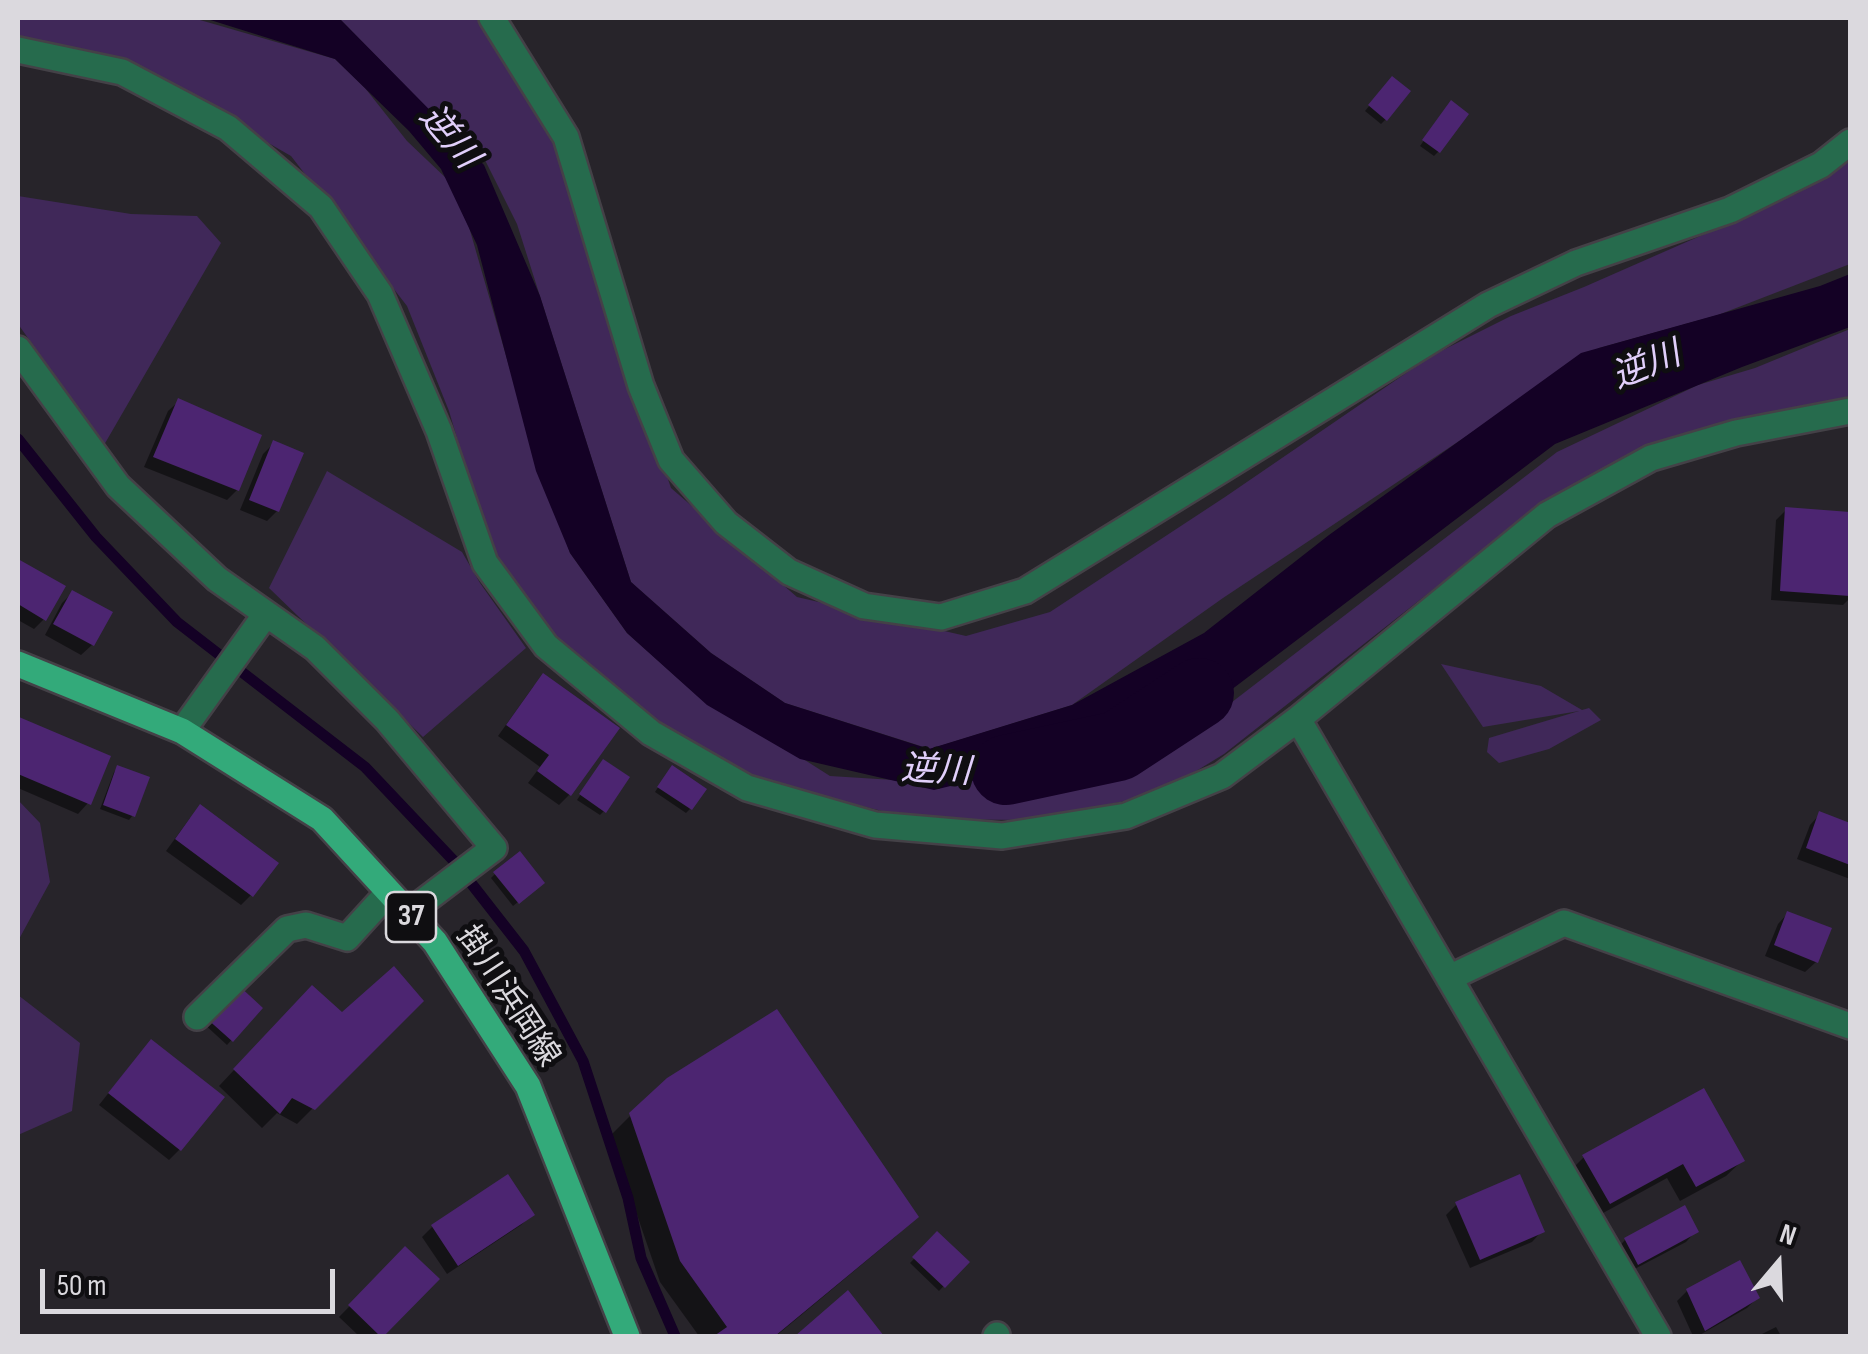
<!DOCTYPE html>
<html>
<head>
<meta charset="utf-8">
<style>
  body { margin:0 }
  #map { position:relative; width:1868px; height:1354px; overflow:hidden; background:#27242a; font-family:"Sofia Sans Condensed",sans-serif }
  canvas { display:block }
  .frame { position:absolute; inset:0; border:20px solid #dbd9de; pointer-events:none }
  .north { position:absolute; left:1728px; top:1214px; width:100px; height:100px; -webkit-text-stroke:8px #0f0e11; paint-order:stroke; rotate:19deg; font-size:28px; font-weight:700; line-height:40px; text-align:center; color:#dbd9de }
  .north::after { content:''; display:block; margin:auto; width:35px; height:45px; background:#dbd9de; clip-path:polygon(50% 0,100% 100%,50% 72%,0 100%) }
  .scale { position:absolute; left:40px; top:1269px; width:295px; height:45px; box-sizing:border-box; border:5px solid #dbd9de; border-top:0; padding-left:12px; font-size:30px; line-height:35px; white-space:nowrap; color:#dbd9de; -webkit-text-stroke:8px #0f0e11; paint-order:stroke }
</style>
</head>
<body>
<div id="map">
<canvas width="1868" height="1354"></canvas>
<div class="frame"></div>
<div class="north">N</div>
<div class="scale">50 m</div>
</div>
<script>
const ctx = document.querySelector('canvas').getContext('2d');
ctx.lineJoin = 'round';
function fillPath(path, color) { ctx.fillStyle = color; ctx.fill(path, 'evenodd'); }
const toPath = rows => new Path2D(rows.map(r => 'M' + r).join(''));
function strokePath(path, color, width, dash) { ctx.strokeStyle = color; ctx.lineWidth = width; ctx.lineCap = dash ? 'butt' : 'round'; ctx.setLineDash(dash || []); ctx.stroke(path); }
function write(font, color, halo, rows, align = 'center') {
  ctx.font = font + ' "Sofia Sans Condensed","Noto Sans JP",sans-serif'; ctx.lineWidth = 10; ctx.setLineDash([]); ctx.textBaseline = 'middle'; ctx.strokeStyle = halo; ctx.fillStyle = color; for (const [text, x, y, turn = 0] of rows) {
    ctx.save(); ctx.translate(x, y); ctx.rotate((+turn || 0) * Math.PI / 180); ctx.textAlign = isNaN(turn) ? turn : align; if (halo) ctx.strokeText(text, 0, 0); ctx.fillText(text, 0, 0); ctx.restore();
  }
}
const green = toPath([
  [18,18,193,18,335,59,365,88,407,141,447,179,469,227,509,366,570,553,627,633,682,682,830,776,958,784,1015,768,1108,748,1210,719,1557,452,1698,385,1755,368,1850,329,1850,396,1655,445,1524,518,1224,754,1157,795,1028,820,916,819,764,783,652,729,552,641,492,557,449,411,407,306,291,156,122,59,18,36],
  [339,18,485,18,509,66,556,149,671,488,797,597,966,636,1050,612,1225,497,1431,356,1511,316,1584,287,1798,193,1850,161,1850,264,1718,315,1599,348,1223,598,1072,705,930,749,785,703,711,653,631,582,517,224,483,156,434,115],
  [18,196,131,214,197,216,221,243,104,445,18,324],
  [327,471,462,552,480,583,526,648,423,737,269,588],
  [1441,664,1541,686,1582,710,1589,708,1601,720,1549,749,1499,763,1487,752,1489,738,1579,711,1483,727],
  [18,800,40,823,50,882,18,941],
  [18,995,80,1043,72,1111,18,1135]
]);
const water = toPath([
  [204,18,339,18,484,165,540,296,631,582,711,653,785,703,929,749,1072,705,1204,633,1329,535,1581,353,1820,286,1850,274,1850,327,1742,367,1555,444,1177,731,934,790,800,759,707,705,627,633,570,553,536,471,477,245,441,169,409,131,335,59]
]);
const shadow = toPath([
  [1388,83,1386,119,1381,124,1365,111],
  [1447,108,1438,152,1434,156,1420,146],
  [179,401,237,490,227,500,144,467,168,411],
  [274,443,277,511,267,521,240,510,263,454],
  [1786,510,1850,514,1850,598,1843,605,1771,600,1776,520],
  [18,562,63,587,44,619,34,629,18,620],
  [72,593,109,613,92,645,81,655,45,635,62,603],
  [543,676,617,729,569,795,559,805,528,783,540,767,498,736,533,687],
  [20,720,88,803,78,814,18,788,18,722],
  [599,767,604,811,600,815,577,800],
  [118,768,133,815,129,820,100,809,114,772],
  [668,772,690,809,686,813,655,792],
  [1820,814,1850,826,1850,879,1797,859,1810,825],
  [190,818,251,895,241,905,166,851],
  [495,874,537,887,513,906,491,878],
  [1788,913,1816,962,1805,972,1765,956,1778,924],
  [421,1000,297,1124,277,1113,262,1128,219,1086,296,1004,342,1015],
  [260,1008,227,1045,203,1023],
  [141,1052,180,1149,169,1160,99,1105],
  [631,1115,915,1217,895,1237,776,1336,699,1336,660,1282,610,1136],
  [1584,1157,1742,1161,1726,1176,1680,1201,1667,1178,1594,1218,1568,1173],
  [1456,1205,1542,1231,1532,1242,1470,1268,1446,1215],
  [1684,1209,1696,1231,1686,1242,1627,1273,1615,1251,1625,1240],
  [532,1214,521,1225,447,1274,422,1237,433,1226],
  [937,1235,966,1262,939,1291,910,1263],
  [406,1249,437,1279,381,1336,359,1336,339,1317],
  [1687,1291,1757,1298,1747,1308,1698,1336,1693,1336,1677,1301],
  [1776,1327,1781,1336,1758,1336]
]);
const stream = toPath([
  [18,439,96,537,177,622,365,767,453,860,524,951,583,1061,628,1198,641,1258,675,1336]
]);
const river = toPath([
  [1006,770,1118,746,1199,693]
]);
const building = toPath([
  [1392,76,1411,91,1387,121,1368,105],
  [1451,100,1469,114,1440,153,1422,140],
  [178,398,262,435,239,491,153,457],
  [273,440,304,453,279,512,249,500],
  [1785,507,1850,512,1850,596,1780,591],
  [18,559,66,586,46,621,18,604],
  [72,590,113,612,94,646,53,624],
  [543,673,620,728,571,796,537,771,549,755,506,725],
  [19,717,111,756,91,805,18,774],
  [603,759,630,777,606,813,579,794],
  [117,765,150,777,135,817,103,805],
  [672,765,707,789,692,810,657,787],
  [200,804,279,863,253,897,175,839],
  [1819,811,1850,823,1850,865,1806,848],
  [520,851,545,883,519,904,493,872],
  [1787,911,1832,928,1818,963,1774,945],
  [394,966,424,1001,315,1110,292,1098,280,1114,233,1069,312,985,342,1012],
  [236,983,263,1008,233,1042,205,1017],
  [777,1009,919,1217,775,1336,714,1336,727,1327,680,1261,629,1113,667,1078],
  [151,1039,225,1097,181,1151,108,1093],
  [1704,1088,1745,1161,1696,1187,1683,1164,1610,1204,1582,1155],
  [508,1174,535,1215,458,1266,431,1225],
  [1520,1174,1545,1232,1480,1260,1455,1202],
  [1685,1205,1699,1232,1638,1265,1624,1238],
  [937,1231,970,1262,945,1288,912,1257],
  [405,1246,440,1279,384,1336,380,1336,348,1305],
  [1740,1260,1760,1298,1705,1331,1686,1289],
  [848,1290,884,1336,795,1336]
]);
const minor = toPath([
  [492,18,566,137,641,386,671,460,726,523,789,572,864,606,941,617,1025,591,1488,305,1576,263,1730,210,1821,165,1850,142],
  [18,50,122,72,228,128,321,207,380,294,439,431,485,563,546,646,651,733,747,788,875,825,1002,836,1126,816,1222,776,1298,719,1547,515,1651,458,1736,433,1850,411],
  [18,349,118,486,217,579,315,648,387,720,494,848,407,914],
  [1298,719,1658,1336],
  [182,731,266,614],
  [1449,978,1564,923,1850,1026],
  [197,1017,287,929,306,925,347,938,388,893],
  [996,1336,997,1335]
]);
const primary = toPath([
  [18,664,182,731,322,819,435,942,528,1086,627,1336]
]);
const shields = [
  [411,917,50]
];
const shieldNames = [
  ["37",411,917]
];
const streetNames = [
  ["掛川浜岡線",507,997,57]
];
const waterNames = [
  ["逆川",448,138,50],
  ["逆川",1647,367,-22],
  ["逆川",936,772,3]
];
fillPath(green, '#402859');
fillPath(water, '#140125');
fillPath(shadow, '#0007');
strokePath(stream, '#140125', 11);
strokePath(river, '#140125', 70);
fillPath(building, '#4c2571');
strokePath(minor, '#444147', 30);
strokePath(primary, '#444147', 30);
strokePath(minor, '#266b4d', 25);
strokePath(primary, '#33aa7a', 25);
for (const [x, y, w] of shields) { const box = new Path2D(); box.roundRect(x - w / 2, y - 25, w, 50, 8); ctx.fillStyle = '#0f0e11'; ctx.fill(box); strokePath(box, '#dbd9de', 2.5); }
write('bold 30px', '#dbd9de', null, shieldNames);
write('32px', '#dbd9de', '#0f0e11', streetNames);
write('italic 35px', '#e1cffb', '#0f0e11', waterNames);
</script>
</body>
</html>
